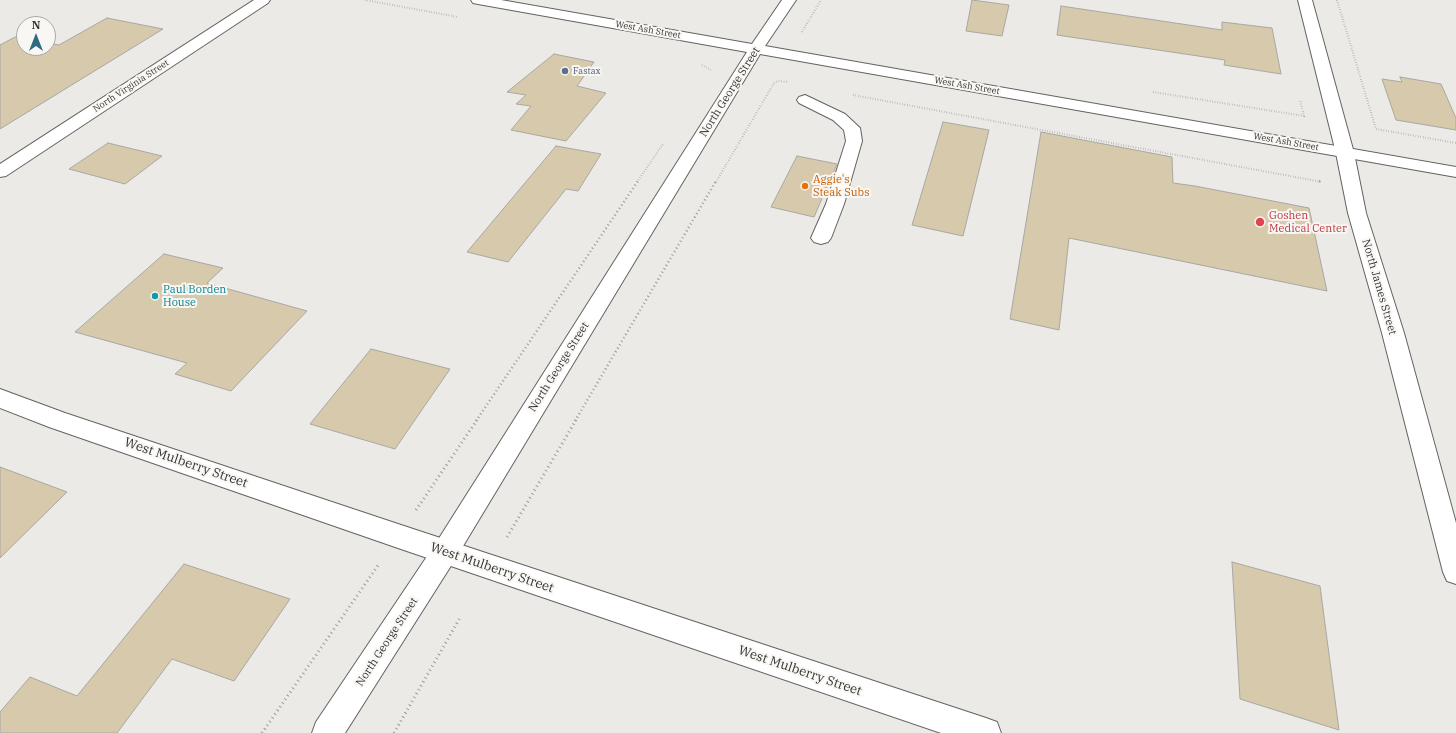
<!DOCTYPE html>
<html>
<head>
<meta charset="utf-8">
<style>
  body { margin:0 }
  #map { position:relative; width:1456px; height:733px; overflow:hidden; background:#ebeae6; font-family:"IBM Plex Serif",serif }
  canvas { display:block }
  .north { position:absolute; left:16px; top:16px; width:40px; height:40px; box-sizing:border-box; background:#f8f7f3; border:1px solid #aaa9a6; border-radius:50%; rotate:0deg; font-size:11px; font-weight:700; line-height:16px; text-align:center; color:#353433 }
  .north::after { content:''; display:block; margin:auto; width:14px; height:18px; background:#2f6982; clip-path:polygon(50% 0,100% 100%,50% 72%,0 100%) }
</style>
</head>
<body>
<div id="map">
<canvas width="1456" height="733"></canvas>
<div class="north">N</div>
</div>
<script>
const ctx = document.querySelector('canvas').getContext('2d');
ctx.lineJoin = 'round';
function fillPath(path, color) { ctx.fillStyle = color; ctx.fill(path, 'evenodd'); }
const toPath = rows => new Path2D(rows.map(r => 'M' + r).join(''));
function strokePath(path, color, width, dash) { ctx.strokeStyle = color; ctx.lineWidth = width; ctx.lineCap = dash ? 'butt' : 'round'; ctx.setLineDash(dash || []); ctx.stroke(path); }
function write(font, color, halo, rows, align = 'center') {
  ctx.font = font + ' "IBM Plex Serif",serif'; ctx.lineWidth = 4; ctx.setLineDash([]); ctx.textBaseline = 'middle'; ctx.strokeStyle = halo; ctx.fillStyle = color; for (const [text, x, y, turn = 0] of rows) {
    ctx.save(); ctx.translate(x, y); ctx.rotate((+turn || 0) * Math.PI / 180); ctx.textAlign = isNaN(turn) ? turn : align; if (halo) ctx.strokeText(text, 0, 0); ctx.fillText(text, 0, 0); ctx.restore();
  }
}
const building = toPath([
  [972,0,1009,5,1002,36,966,31,972,0],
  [1061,6,1222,30,1222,22,1272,28,1281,74,1224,65,1225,60,1057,35,1061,6],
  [107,18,163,29,0,129,0,45,15,37,24,38,24,48,48,48,48,43,59,45,107,18],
  [554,54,594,62,577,86,606,93,566,141,511,130,531,106,516,104,526,95,507,92,554,54],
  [1400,77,1441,84,1456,118,1456,130,1396,120,1382,79,1402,82,1400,77],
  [943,122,989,130,963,236,912,225,943,122],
  [1041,132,1172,157,1173,183,1195,186,1309,208,1327,291,1069,238,1059,330,1010,319,1041,132],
  [108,143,162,156,125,184,69,169,108,143],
  [556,146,601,154,578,191,566,189,508,262,467,252,556,146],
  [797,156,837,164,814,217,771,207,797,156],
  [164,254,223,268,207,283,307,311,231,391,175,374,187,363,75,332,164,254],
  [371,349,450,369,395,449,310,424,371,349],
  [0,467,67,492,0,558,0,467],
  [1232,562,1320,586,1339,730,1240,699,1232,562],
  [184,564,290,599,234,681,172,659,117,733,0,733,0,712,30,677,77,696,184,564]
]);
const pathFar2 = toPath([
  [365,0,458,17],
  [1337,0,1376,129,1456,143],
  [802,32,821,0],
  [702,65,711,70],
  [1153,92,1304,116,1300,100],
  [853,95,1322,182],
  [637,182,663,144],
  [716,182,774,83,778,81,788,82]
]);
const pathFar1 = toPath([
  [1319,181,1322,182],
  [476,421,638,181],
  [575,421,716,181]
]);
const path = toPath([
  [416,510,477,420],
  [507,537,576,420],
  [262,733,379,564],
  [394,733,461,616]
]);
const minor = toPath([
  [254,0,270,0,268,3,6,176,0,177,0,164,254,0],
  [1298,0,1312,0,1354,153,1366,213,1404,333,1456,523,1456,584,1447,581,1443,572,1382,333,1348,213,1336,153,1298,0],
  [805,95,845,114,860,128,862,141,844,204,831,238,828,242,821,244,814,242,811,238,826,204,846,141,844,130,833,120,799,103,797,100,799,97,805,95],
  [0,389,65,413,398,524,986,718,997,722,1001,733,941,733,398,548,49,427,0,408,0,389]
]);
const major = toPath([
  [471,0,501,0,752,44,782,0,796,0,765,46,1456,167,1456,177,760,54,454,561,345,733,312,733,316,722,436,543,747,52,478,4,473,3,471,0]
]);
const markers = [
  [565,71,4,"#5c6f8a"],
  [805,186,4,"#e8710a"],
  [1260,222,5,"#e0444e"],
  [155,296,4,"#0f9aa8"]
];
const farStreetnames = [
  ["West Ash Street",648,30,10],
  ["North Virginia Street",131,86,-33],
  ["West Ash Street",967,86,10],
  ["West Ash Street",1286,142,10]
];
const farServicenames = [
  ["Fastax",573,71]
];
const streetNames = [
  ["North George Street",730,92,-58],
  ["North James Street",1379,287,74],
  ["North George Street",559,367,-58],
  ["North George Street",387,642,-57]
];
const foodNames = [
  ["Aggie's",813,180],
  ["Steak Subs",813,193]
];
const healthNames = [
  ["Goshen",1269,216],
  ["Medical Center",1269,229]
];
const cultureNames = [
  ["Paul Borden",163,290],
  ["House",163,303]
];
const nearStreetnames = [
  ["West Mulberry Street",186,463,19],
  ["West Mulberry Street",492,568,19],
  ["West Mulberry Street",800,671,19]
];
fillPath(building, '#d6c9ac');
strokePath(building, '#a8a7a3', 1);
strokePath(minor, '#646360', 2);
strokePath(major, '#646360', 2);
strokePath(pathFar2, '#9c9b98', 2, [0.5, 2]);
strokePath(pathFar1, '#9c9b98', 2.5, [1, 3]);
strokePath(path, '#9c9b98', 3, [1, 3.5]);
fillPath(minor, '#fff');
fillPath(major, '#fff');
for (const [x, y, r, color] of markers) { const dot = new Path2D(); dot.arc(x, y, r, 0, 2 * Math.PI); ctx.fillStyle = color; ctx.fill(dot); strokePath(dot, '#f8f7f3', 1.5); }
write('9px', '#353433', '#f8f7f3', farStreetnames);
write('9px', '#4e5e75', '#f8f7f3', farServicenames, 'left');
write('11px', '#353433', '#f8f7f3', streetNames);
write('11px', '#c56008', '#f8f7f3', foodNames, 'left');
write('11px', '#be3a42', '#f8f7f3', healthNames, 'left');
write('11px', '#0d838f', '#f8f7f3', cultureNames, 'left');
write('13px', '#353433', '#f8f7f3', nearStreetnames);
</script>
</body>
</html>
